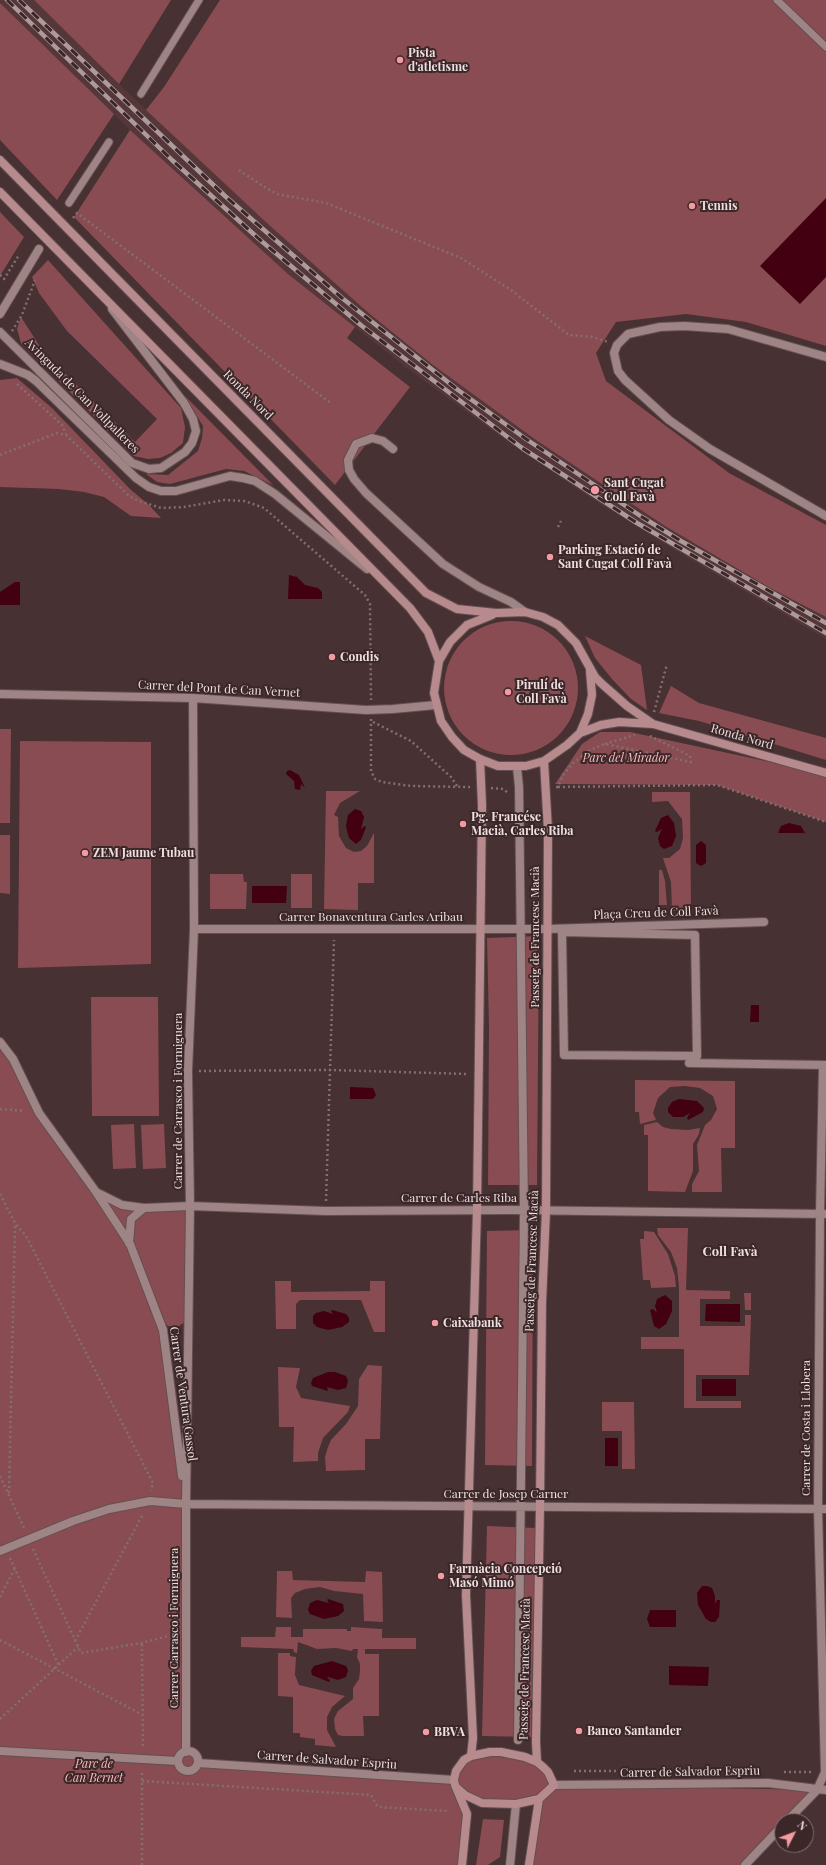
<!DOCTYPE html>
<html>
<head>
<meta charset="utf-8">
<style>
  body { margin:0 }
  #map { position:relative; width:826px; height:1865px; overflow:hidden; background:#473132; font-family:"Playfair Display",serif }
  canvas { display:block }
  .north { position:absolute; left:774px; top:1813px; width:40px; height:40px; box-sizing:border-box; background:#3c2728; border:1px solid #837071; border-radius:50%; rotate:48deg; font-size:11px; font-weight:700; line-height:16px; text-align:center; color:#eddedf }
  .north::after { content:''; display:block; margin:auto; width:14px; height:18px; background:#f49aa2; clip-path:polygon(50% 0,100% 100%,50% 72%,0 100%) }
</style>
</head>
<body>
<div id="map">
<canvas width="826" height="1865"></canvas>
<div class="north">N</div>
</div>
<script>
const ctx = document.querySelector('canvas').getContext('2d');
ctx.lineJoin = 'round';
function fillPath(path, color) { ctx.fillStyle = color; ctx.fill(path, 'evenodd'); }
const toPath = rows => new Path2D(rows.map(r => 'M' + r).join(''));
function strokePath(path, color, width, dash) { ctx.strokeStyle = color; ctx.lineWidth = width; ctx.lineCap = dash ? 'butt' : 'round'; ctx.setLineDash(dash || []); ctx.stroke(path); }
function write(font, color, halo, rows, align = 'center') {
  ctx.font = font + ' "Playfair Display",serif'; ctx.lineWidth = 4; ctx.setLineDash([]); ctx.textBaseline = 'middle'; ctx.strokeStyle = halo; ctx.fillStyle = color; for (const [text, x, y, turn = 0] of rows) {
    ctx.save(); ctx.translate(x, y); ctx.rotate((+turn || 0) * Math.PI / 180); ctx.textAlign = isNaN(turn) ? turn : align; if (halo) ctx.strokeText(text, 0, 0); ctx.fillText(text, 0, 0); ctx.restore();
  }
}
const built = toPath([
  [0,0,34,0,119,84,269,225,371,315,433,365,536,440,665,526,770,588,826,617,826,639,678,552,591,498,504,439,404,366,288,274,130,130,0,3]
]);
const green = toPath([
  [34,0,171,0,119,84],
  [220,0,826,0,826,346,746,322,686,314,616,322,596,353,606,381,729,473,826,525,826,617,770,588,665,526,536,440,433,365,371,315,269,225,146,110,164,87],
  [0,3,114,114,57,200,0,140],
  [130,130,288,274,355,327,347,338,410,387,335,485,74,217],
  [0,212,24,237,0,276],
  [48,260,181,408,185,427,183,443,171,453,160,458,148,459,134,456,21,343,17,329,21,317,44,353,135,442,157,419,67,331,39,293,32,277],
  [17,378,52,408,130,489,149,505,161,518,131,516,104,497,84,492,59,489,0,487,0,380],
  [184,395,273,485,244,471,226,469,170,484,157,482,146,474,168,475,198,451,202,438,203,426],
  '444 688a67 67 0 1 1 134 0a67 67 0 1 1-134 0Z',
  [585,636,641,665,647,710,631,699,612,679,595,658],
  [671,686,699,703,826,738,826,760,699,721,659,713],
  [0,729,11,729,10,823,0,823],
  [600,732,630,732,826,774,826,822,717,785,555,784,582,744],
  [20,741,151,742,151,964,18,968],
  [326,791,360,791,340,803,334,815,338,817,339,836,346,848,354,852,361,851,367,846,374,833,374,883,358,883,358,910,324,909],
  [652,792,690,792,691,911,672,911,671,882,663,858,669,858,680,849,683,838,682,819,668,801,652,802],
  [0,835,10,835,10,894,0,893],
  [659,870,662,870,665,881,667,905,659,905],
  [210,874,243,874,244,882,247,882,246,909,210,909],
  [291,874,312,874,312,908,291,908],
  [539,936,537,1185,488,1185,489,1027,487,938],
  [91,997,158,997,159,1116,92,1116],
  [0,1045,31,1099,96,1192,122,1204,190,1206,186,1321,179,1326,168,1326,159,1318,163,1330,186,1504,186,1752,198,1763,454,1780,464,1760,490,1752,537,1762,554,1785,817,1790,787,1821,782,1821,782,1826,745,1865,529,1865,539,1799,503,1805,465,1795,467,1814,462,1865,0,1865],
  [635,1080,735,1081,735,1148,721,1148,722,1192,692,1192,692,1184,699,1171,697,1145,705,1125,711,1120,717,1109,713,1096,700,1088,685,1086,670,1087,658,1098,653,1113,656,1120,640,1124,639,1112,635,1112],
  [657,1122,663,1127,671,1129,688,1130,700,1128,699,1134,693,1144,693,1171,685,1192,648,1191,648,1135,644,1135,644,1125],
  [134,1124,136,1168,113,1169,111,1125],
  [164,1124,166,1168,143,1169,141,1125],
  [657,1228,688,1228,686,1290,730,1291,730,1299,700,1299,700,1326,745,1326,745,1315,751,1315,749,1375,696,1375,696,1401,741,1401,741,1408,684,1408,684,1349,641,1349,641,1337,679,1337,679,1287,677,1268,671,1252,658,1235],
  [533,1230,532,1466,485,1465,487,1231],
  [644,1231,654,1232,668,1254,675,1276,676,1287,651,1288,650,1280,643,1280,640,1239,644,1239],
  [275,1281,291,1281,291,1292,370,1291,370,1281,385,1281,385,1332,374,1332,361,1300,300,1300,296,1304,296,1329,276,1329],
  [744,1293,751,1293,751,1310,745,1310],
  [368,1365,382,1366,380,1439,365,1439,365,1470,326,1471,325,1457,328,1447,331,1440,346,1424,358,1406,359,1379],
  [278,1367,300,1368,296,1387,301,1398,350,1406,348,1412,323,1438,318,1453,318,1461,293,1462,294,1427,279,1427],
  [602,1402,634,1402,635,1469,622,1469,622,1431,602,1431],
  [487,1526,536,1528,531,1737,482,1736],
  [277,1571,292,1571,293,1580,365,1582,366,1571,382,1572,383,1622,364,1621,363,1594,334,1591,320,1587,305,1589,295,1593,291,1598,292,1618,276,1617],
  [276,1627,291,1627,291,1637,303,1637,303,1629,347,1629,347,1631,351,1631,351,1627,382,1629,382,1638,416,1638,416,1649,365,1649,365,1654,379,1654,379,1716,363,1716,364,1736,343,1736,338,1735,335,1729,334,1719,338,1711,353,1699,353,1688,359,1679,360,1671,360,1664,357,1657,358,1649,353,1649,352,1651,336,1648,317,1649,298,1642,297,1653,294,1652,293,1649,241,1647,241,1637,275,1637],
  [278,1653,290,1653,290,1656,296,1657,295,1675,299,1685,345,1696,332,1707,327,1717,327,1730,336,1747,315,1745,315,1739,300,1737,300,1733,293,1733,293,1697,278,1696],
  [483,1819,504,1820,500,1857,488,1865,476,1865]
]);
const water = toPath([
  [826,198,826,277,800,304,760,266],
  [289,575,297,577,305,585,318,588,322,592,322,599,288,599],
  [15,582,20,582,20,605,0,605,0,592],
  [290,770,299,775,305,788,301,784,300,790,295,789,294,781,286,774,287,771],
  [355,809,361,811,364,817,361,829,365,826,366,827,361,840,356,844,349,838,346,826,348,815],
  [668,815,674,823,676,836,672,846,664,849,660,846,658,838,662,829,657,832,655,831,661,818],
  [789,823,801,826,805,833,778,833,781,826],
  [701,841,706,845,706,863,701,866,696,863,696,845],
  [252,886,287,886,286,903,252,903],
  [751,1005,759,1005,759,1022,750,1022],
  [350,1087,373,1088,376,1095,373,1099,350,1099],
  [679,1099,697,1101,704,1108,703,1112,688,1120,687,1118,690,1113,683,1117,673,1117,668,1112,668,1108,672,1102],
  [665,1295,672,1301,672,1311,666,1324,659,1329,654,1326,650,1310,653,1309,657,1313,655,1306,657,1299],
  [706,1304,740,1304,740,1322,705,1321],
  [332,1310,346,1314,349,1318,349,1322,342,1327,328,1330,317,1327,313,1323,313,1316,316,1313,324,1311,333,1314,331,1311],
  [328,1372,335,1372,346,1376,348,1381,346,1388,338,1390,327,1387,328,1391,312,1386,311,1383,313,1378],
  [702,1379,736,1379,736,1396,702,1396],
  [605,1438,618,1438,618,1466,605,1466],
  [702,1586,707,1586,712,1588,715,1596,715,1604,717,1600,720,1600,719,1617,715,1622,711,1622,706,1619,698,1605,697,1593],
  [328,1599,343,1604,344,1611,338,1616,324,1619,310,1614,308,1610,310,1603,317,1600,329,1603,327,1600],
  [650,1610,676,1610,676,1627,650,1627,647,1619],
  [332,1661,346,1666,348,1670,346,1677,338,1680,328,1677,327,1678,330,1680,329,1682,312,1675,311,1671,314,1666],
  [669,1666,709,1667,708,1686,669,1685]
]);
const path = toPath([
  [239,170,263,186,277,194,326,203,461,258,511,290,569,335,592,337,608,342],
  [73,218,77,213,332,404],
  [0,275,4,279,19,255],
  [12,331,22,315,35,280],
  [17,384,62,425,66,434],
  [0,455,57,433,66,435,129,496,139,501,161,508,184,507,224,500,245,501,264,508,365,595,370,604,371,700],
  [558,527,561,521],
  [654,712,667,664],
  [371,719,371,771,375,779,382,782,411,786,470,787],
  [373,722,411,741,451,777,457,786],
  [605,744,635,735],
  [556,787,558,787,563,775,573,763,590,750,605,744,691,762,690,756,648,735],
  [558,787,717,785,826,822],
  [491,788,503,789,508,793],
  [199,1071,331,1070,468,1074],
  [0,1109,25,1111],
  [0,1194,15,1223,26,1236,153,1483,151,1491],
  [326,1201,334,940],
  [0,1476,25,1530],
  [9,1493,15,1224],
  [33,1549,81,1653,141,1643,176,1634],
  [10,1558,59,1666],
  [0,1597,15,1568],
  [0,1640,143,1715],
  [75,1641,143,1514],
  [142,1644,143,1749],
  [0,1719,78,1647],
  [574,1771,621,1771],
  [784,1772,813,1772],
  [142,1781,371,1795,378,1807,448,1811],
  [142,1865,142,1770]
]);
const lane = toPath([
  [777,0,826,47],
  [141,94,199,0],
  [69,203,109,142]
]);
const street = toPath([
  [0,314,39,249],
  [0,332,132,463,149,469,161,468,185,452,192,443,196,431,193,419,184,403,112,309],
  [826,357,728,329,684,326,660,327,628,334,617,345,614,353,618,371,625,380,669,420,710,449,826,516],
  [0,364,28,375,36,381,136,478,149,487,161,491,176,491,230,476,243,478,255,481,275,494,367,569],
  [393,449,383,441,372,438,356,444,348,460,349,470,354,479,366,493,443,564,479,587,511,602,525,612],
  [0,694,193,698,366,710,393,709,436,705],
  [517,767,519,787,524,1210,518,1740],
  [194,929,548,929,764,922],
  [562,932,695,935,697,1056,564,1055,562,932],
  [0,1042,13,1059,39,1113,96,1192,130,1244,163,1330,182,1476],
  [689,1063,826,1065],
  [96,1192,122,1205,144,1208,190,1206,325,1211,511,1210,826,1214],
  [129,1243,131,1219,144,1208],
  [0,1551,73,1521,109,1509,150,1501,186,1504,826,1509],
  [0,1751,178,1761],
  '178 1761a10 10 0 1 1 20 0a10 10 0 1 1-20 0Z',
  [186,1752,186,1504,190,1206,188,1071,194,929,193,698],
  [198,1763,454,1780],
  [554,1785,768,1783,826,1790],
  [787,1821,817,1790,825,1772,818,1509,820,1214,823,1065],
  [510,1865,516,1804],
  [745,1865,782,1826]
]);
const secondary = toPath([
  [0,160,426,593,457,609,496,613,525,612,543,617,558,625,576,643,595,677,602,684,627,706,653,724],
  [0,192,410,608,428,632,439,661],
  [492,615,467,625,450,642,439,661,434,693,441,721,452,737,464,750,480,759,498,766,526,766,544,761,567,745,580,733,588,714,592,695,590,671],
  [580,733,601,725,619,722,653,724,826,773],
  [471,1756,473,1738,466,1595,477,1210,482,805,480,759],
  [537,1762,536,1742,540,1505,542,1302,546,1211,548,830,544,761],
  [457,1788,465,1795,482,1803,516,1804,539,1799,554,1785,548,1772,543,1767,537,1762,525,1757,501,1752,490,1752,471,1756,464,1760,456,1771,454,1780,455,1785,467,1814,462,1865],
  [529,1865,539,1799]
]);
const rail = toPath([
  [7,0,172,160,259,239,362,326,522,448,637,523,826,633],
  [19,0,225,196,342,298,458,390,526,439,642,517,681,541,826,623]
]);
const markers = [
  [400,60,4,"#f49aa2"],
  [692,206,4,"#f49aa2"],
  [595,490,5,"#f49aa2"],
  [550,557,4,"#f49aa2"],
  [332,657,4,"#f49aa2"],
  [508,692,4,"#f49aa2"],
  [463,824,4,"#f49aa2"],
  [85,853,4,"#f49aa2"],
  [435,1323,4,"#f49aa2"],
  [441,1576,4,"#f49aa2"],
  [579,1731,4,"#f49aa2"],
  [426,1732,4,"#f49aa2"]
];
const poiNames = [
  ["Pista",408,53],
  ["d'atletisme",408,67],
  ["Tennis",700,206],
  ["Sant Cugat",604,483],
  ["Coll Favà",604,497],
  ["Parking Estació de",558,550],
  ["Sant Cugat Coll Favà",558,564],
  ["Condis",340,657],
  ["Pirulí de",516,685],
  ["Coll Favà",516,699],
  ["Pg. Francésc",471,817],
  ["Macià, Carles Riba",471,831],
  ["ZEM Jaume Tubau",93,853],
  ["Caixabank",443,1323],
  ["Farmàcia Concepció",449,1569],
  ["Masó Mimó",449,1583],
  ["Banco Santander",587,1731],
  ["BBVA",434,1732]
];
const streetNames = [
  ["Ronda Nord",248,395,45],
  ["Avinguda de Can Vollpalleres",82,396,45],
  ["Carrer del Pont de Can Vernet",219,689,3],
  ["Ronda Nord",742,737,16],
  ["Plaça Creu de Coll Favà",656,913,-2],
  ["Carrer Bonaventura Carles Aribau",371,917],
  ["Passeig de Francesc Macià",535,937,-90],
  ["Carrer de Carrasco i Formiguera",178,1101,-90],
  ["Carrer de Carles Riba",459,1198],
  ["Passeig de Francesc Macià",532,1261,-88],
  ["Carrer de Ventura Gassol",183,1394,82],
  ["Carrer de Costa i Llobera",806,1428,-90],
  ["Carrer de Josep Carner",506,1494],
  ["Carrer Carrasco i Formiguera",174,1628,-90],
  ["Passeig de Francesc Macià",525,1669,-89],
  ["Carrer de Salvador Espriu",327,1760,4],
  ["Carrer de Salvador Espriu",690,1772,-1]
];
const parkNames = [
  ["Parc del Mirador",626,758],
  ["Parc de",94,1764],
  ["Can Bernet",94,1778]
];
const neighbourhoodNames = [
  ["Coll Favà",730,1252]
];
fillPath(built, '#55373a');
fillPath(green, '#894c52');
fillPath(water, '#430010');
strokePath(lane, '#634f51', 9);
strokePath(street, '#634f51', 10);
strokePath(secondary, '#634f51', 10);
strokePath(path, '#836f70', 2.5, [2, 3]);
strokePath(lane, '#9f8485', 7);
strokePath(street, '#9f8485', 8);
strokePath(secondary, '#b78b8e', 8);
strokePath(rail, '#ad9b9c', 4.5);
strokePath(rail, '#3c2728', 3, [9]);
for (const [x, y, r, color] of markers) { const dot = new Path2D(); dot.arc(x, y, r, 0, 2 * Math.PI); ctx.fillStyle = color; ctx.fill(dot); strokePath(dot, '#3c2728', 1.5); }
write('bold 12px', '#eddedf', '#3c2728', poiNames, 'left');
write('12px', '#eddedf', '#3c2728', streetNames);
write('italic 12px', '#fdb9be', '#3c2728', parkNames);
write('bold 13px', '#eddedf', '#3c2728', neighbourhoodNames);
</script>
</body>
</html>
